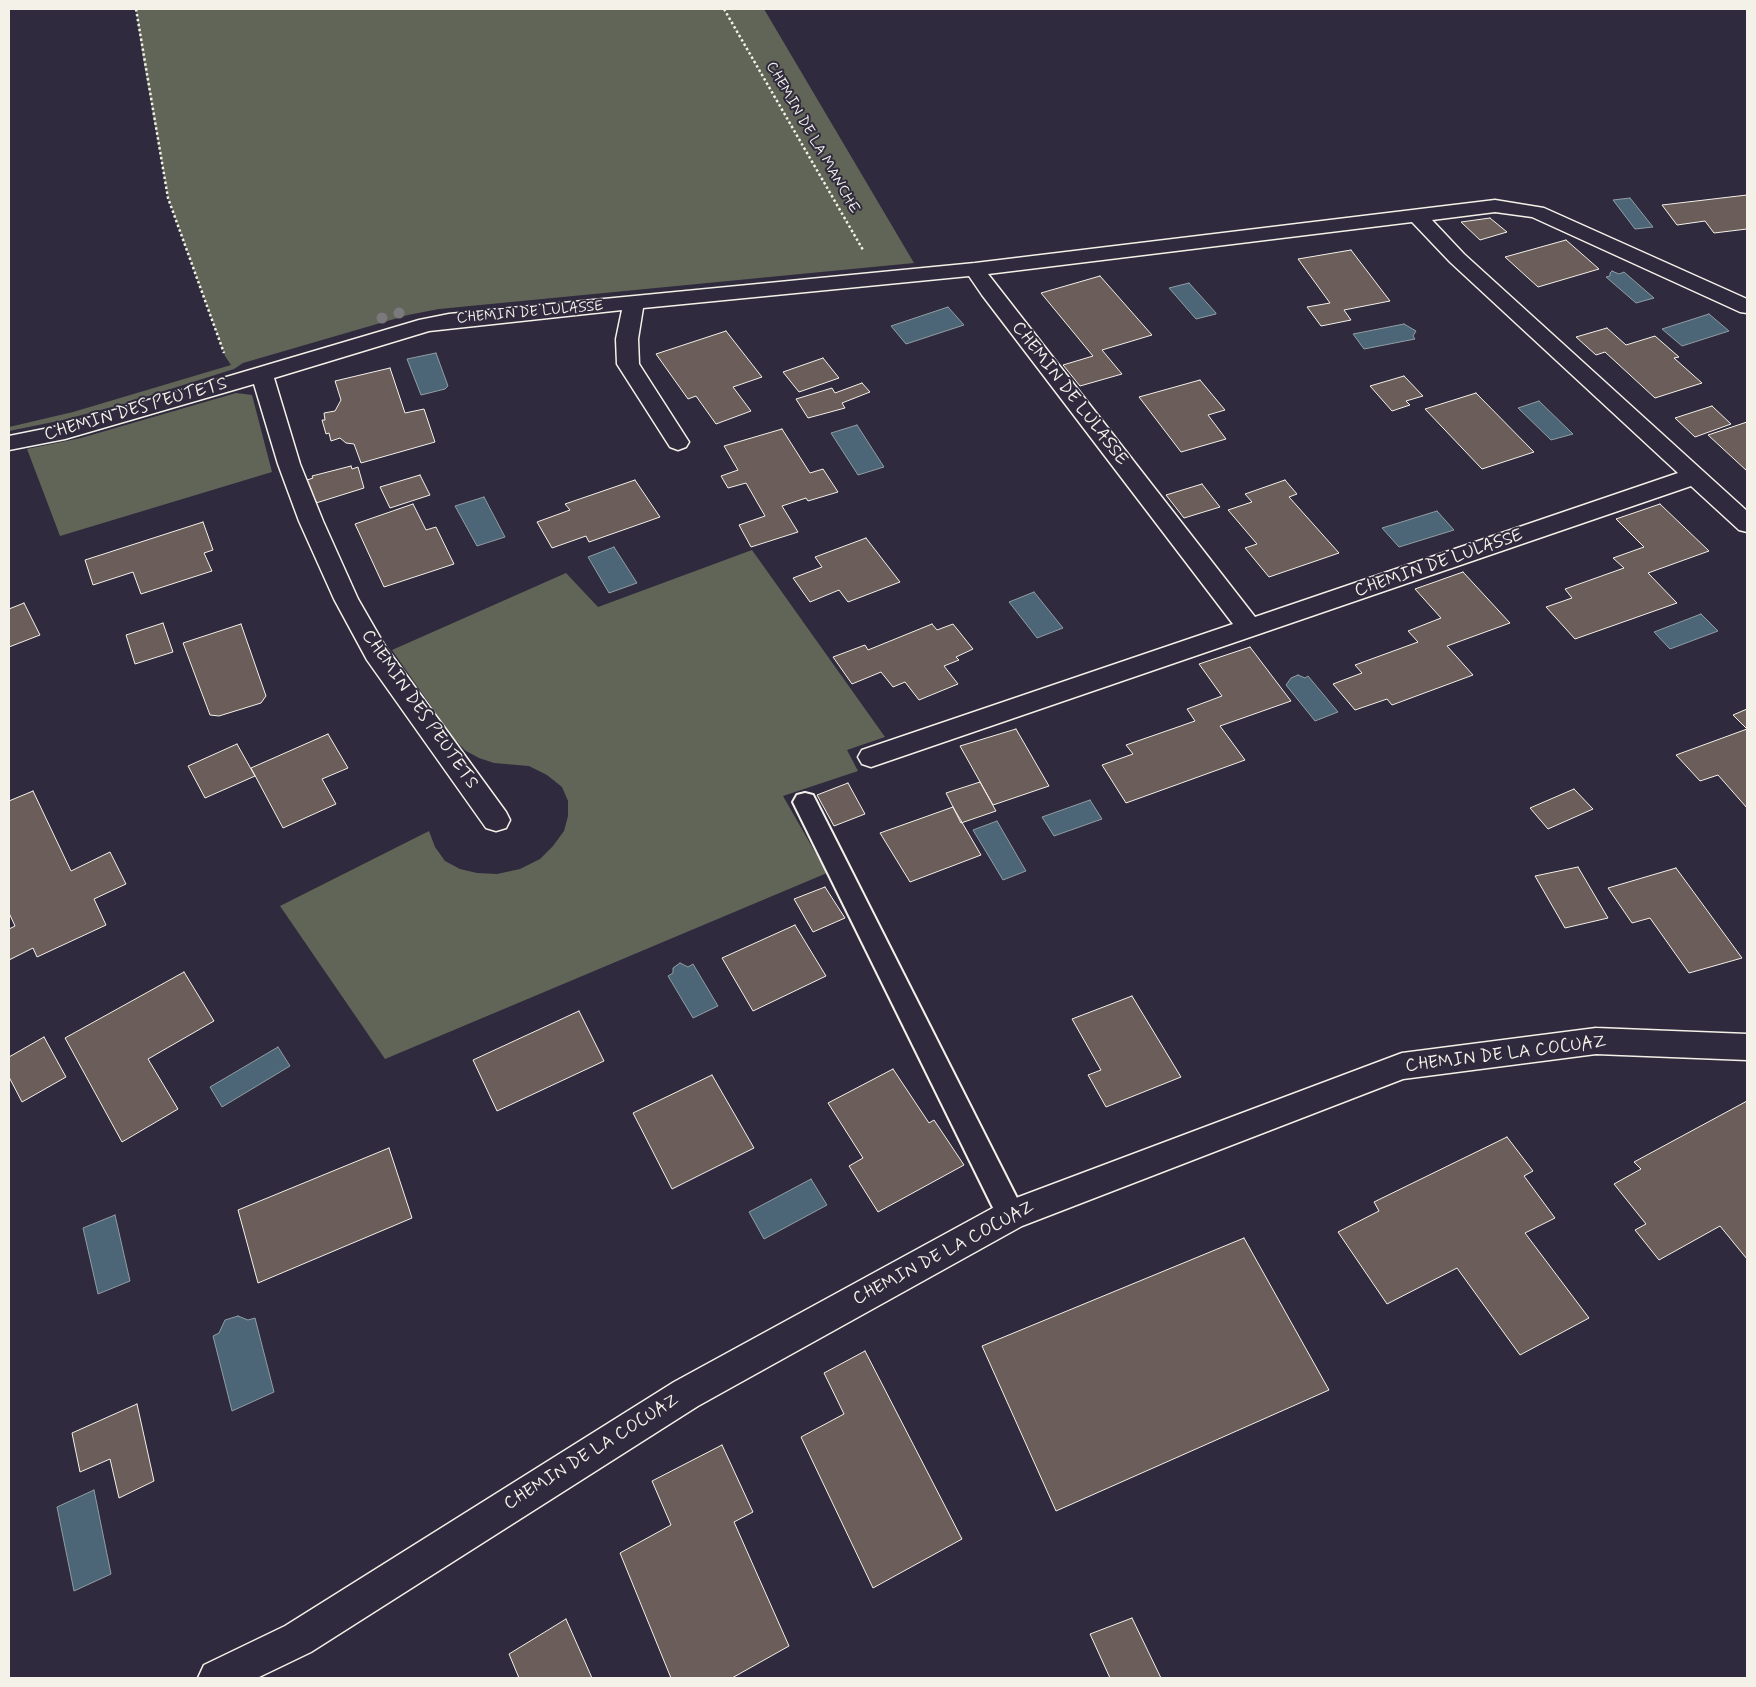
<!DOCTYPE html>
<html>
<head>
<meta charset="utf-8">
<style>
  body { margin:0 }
  #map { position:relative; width:1756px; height:1687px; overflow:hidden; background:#2f2a3d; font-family:Mynerve,sans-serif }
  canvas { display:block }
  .frame { position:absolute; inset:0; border:10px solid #f4f1e8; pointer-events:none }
</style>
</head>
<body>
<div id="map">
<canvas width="1756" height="1687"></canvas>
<div class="frame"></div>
</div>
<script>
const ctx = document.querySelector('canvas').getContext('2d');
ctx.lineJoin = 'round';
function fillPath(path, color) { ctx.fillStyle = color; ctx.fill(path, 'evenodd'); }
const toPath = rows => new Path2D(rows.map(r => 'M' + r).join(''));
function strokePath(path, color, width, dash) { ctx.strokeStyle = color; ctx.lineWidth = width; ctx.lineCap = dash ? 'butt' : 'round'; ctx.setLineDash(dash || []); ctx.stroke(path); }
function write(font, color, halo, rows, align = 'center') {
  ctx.font = font + ' Mynerve,sans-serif'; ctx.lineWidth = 4; ctx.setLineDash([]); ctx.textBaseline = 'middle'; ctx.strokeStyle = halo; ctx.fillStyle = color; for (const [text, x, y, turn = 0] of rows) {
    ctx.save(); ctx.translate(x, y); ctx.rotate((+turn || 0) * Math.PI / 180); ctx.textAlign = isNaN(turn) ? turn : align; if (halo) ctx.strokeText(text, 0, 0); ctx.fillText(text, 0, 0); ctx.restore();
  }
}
const green = toPath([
  [136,9,764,9,914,263,439,309,408,315,243,363,234,369,123,404,63,420,9,431,9,427,73,412,231,365,225,356,168,198,143,59],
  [236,393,252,395,272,472,60,536,27,449,81,438],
  [752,550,885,737,847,750,858,771,783,796,827,873,385,1059,280,906,429,831,435,847,445,861,460,869,477,873,497,874,520,869,540,859,553,846,564,831,568,816,568,801,562,787,547,775,529,766,494,763,479,758,466,751,454,739,392,650,566,573,598,607]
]);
const water = toPath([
  [1630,198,1653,227,1635,229,1613,200,1630,198],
  [1612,271,1619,274,1624,272,1654,298,1636,303,1606,277,1610,276,1610,273,1612,271],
  [1189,283,1216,313,1216,314,1196,319,1169,288,1189,283],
  [948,307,964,325,906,344,891,326,948,307],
  [1709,314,1729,331,1682,346,1662,329,1709,314],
  [1404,324,1416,331,1413,336,1415,339,1364,349,1353,334,1404,324],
  [436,353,448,386,445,389,421,395,407,359,436,353],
  [1539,401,1573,434,1551,440,1518,408,1539,401],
  [857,425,884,467,858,475,831,433,857,425],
  [484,497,505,537,477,546,455,506,484,497],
  [1437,511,1454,530,1399,547,1382,528,1437,511],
  [614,547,637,583,609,593,588,557,614,547],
  [1034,592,1063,628,1037,638,1009,602,1034,592],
  [1701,614,1718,631,1670,649,1654,632,1701,614],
  [1298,675,1305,678,1308,676,1338,712,1315,721,1286,685,1291,678,1298,675],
  [1090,800,1102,819,1054,836,1042,817,1090,800],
  [997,821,1026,871,1003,880,973,830,997,821],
  [680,963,688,967,693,964,718,1006,693,1018,668,976,673,973,673,968,680,963],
  [278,1047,290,1066,222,1107,210,1087,278,1047],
  [811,1179,827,1205,764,1239,749,1212,811,1179],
  [115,1215,130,1281,98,1294,83,1228,115,1215],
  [238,1316,248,1320,255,1318,274,1392,232,1411,213,1336,219,1333,225,1320,238,1316],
  [94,1490,111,1574,74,1591,57,1507,94,1490]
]);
const building = toPath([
  [1747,195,1747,229,1714,233,1705,221,1677,225,1662,205,1747,195],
  [1490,218,1507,232,1480,240,1461,222,1490,218],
  [1566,240,1599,269,1538,287,1505,257,1566,240],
  [1351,250,1390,301,1344,310,1351,320,1321,326,1307,307,1330,303,1298,259,1351,250],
  [1100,276,1152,335,1102,350,1122,374,1080,386,1063,365,1093,356,1041,293,1100,276],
  [1607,328,1626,345,1655,336,1679,357,1674,358,1702,383,1655,398,1605,352,1596,355,1576,337,1607,328],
  [726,331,762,377,733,387,751,411,716,424,696,396,688,399,656,354,726,331],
  [823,358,839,378,799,392,783,372,823,358],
  [390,368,405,413,424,409,435,442,361,463,354,444,346,443,340,438,331,441,329,433,326,434,322,420,325,420,324,413,335,411,341,400,335,381,390,368],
  [1404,376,1423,396,1406,401,1410,405,1392,411,1370,386,1404,376],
  [1200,380,1225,410,1208,415,1226,439,1181,452,1139,397,1200,380],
  [862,383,870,392,842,403,845,408,808,418,796,399,832,388,835,393,862,383],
  [1476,393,1534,452,1482,469,1425,409,1476,393],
  [1712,406,1731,424,1695,437,1675,418,1712,406],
  [1747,422,1747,471,1708,435,1747,422],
  [782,429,810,473,823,469,838,492,808,501,806,498,782,506,798,532,751,547,739,525,765,516,746,483,728,488,721,476,738,470,724,446,782,429],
  [351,466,352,469,358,467,364,488,316,503,307,480,313,478,312,476,351,466],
  [420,475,430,495,390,508,380,487,420,475],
  [635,480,660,517,589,542,586,536,552,548,537,522,570,510,565,504,635,480],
  [1285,480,1297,494,1289,497,1339,553,1269,577,1245,548,1257,544,1228,510,1252,502,1245,494,1285,480],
  [1202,484,1220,507,1184,518,1166,495,1202,484],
  [413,504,426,530,436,527,454,564,384,587,355,524,413,504],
  [1660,504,1709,551,1648,573,1677,603,1575,639,1546,607,1572,598,1565,589,1624,568,1613,558,1644,547,1616,519,1660,504],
  [203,522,213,550,204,553,212,571,141,594,133,572,93,585,85,560,203,522],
  [866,538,900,582,848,602,839,590,810,602,793,578,822,567,815,557,866,538],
  [1463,572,1510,623,1447,646,1473,675,1392,705,1387,699,1355,710,1333,684,1362,673,1355,665,1418,642,1408,631,1441,618,1415,589,1463,572],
  [24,603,40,635,9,647,9,609,24,603],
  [163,623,173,652,135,664,126,635,163,623],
  [241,624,266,696,261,703,219,716,210,715,183,643,241,624],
  [932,624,937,630,953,624,973,649,956,657,959,660,944,666,958,684,919,700,905,682,893,687,881,672,852,684,833,657,865,645,868,650,932,624],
  [1250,647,1291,701,1220,726,1245,760,1126,803,1102,765,1133,754,1126,745,1195,721,1187,709,1222,696,1199,664,1250,647],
  [1747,709,1747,808,1718,775,1700,781,1676,755,1747,729,1733,715,1747,709],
  [1016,729,1049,786,993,805,960,746,1016,729],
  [328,734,348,768,322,779,336,804,283,828,251,768,328,734],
  [237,744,255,776,205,798,188,766,237,744],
  [980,782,996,811,961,823,946,793,980,782],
  [848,783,865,814,834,826,817,795,848,783],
  [1574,789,1593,809,1548,829,1530,808,1574,789],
  [33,791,71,871,110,852,126,884,94,899,106,925,37,957,33,948,9,960,9,929,15,926,9,913,9,801,33,791],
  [953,807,981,855,910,882,880,833,953,807],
  [1578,867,1608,918,1565,928,1535,876,1578,867],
  [1676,868,1742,958,1689,973,1650,918,1632,923,1608,888,1676,868],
  [825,887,845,918,813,932,794,899,825,887],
  [795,925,826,976,753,1011,722,958,795,925],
  [184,972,214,1021,148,1059,178,1109,122,1142,65,1038,184,972],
  [1132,996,1181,1077,1106,1107,1088,1075,1101,1070,1072,1019,1132,996],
  [579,1011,604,1061,497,1111,473,1060,579,1011],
  [44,1037,66,1077,22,1102,9,1077,9,1057,44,1037],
  [893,1069,929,1123,934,1120,964,1165,878,1212,849,1166,863,1158,828,1103,893,1069],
  [712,1075,754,1148,672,1189,633,1113,712,1075],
  [1747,1101,1747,1259,1720,1226,1659,1260,1635,1230,1646,1224,1614,1184,1641,1169,1634,1162,1747,1101],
  [1507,1137,1533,1171,1524,1176,1555,1218,1525,1233,1589,1318,1520,1355,1457,1268,1387,1304,1338,1232,1379,1211,1374,1202,1507,1137],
  [389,1148,412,1218,258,1283,238,1210,389,1148],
  [1244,1238,1329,1390,1056,1511,982,1346,1244,1238],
  [865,1351,962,1539,873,1588,801,1437,844,1414,824,1373,865,1351],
  [137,1404,154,1481,119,1498,110,1459,80,1472,72,1433,137,1404],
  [722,1445,753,1512,734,1522,789,1646,732,1678,671,1678,620,1553,671,1525,652,1481,722,1445],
  [1132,1618,1161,1678,1110,1678,1090,1634,1132,1618],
  [566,1619,592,1678,519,1678,509,1654,566,1619]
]);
const path = toPath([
  [136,9,168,198,224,353],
  [724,9,863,250]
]);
const lane = toPath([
  [805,793,813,795,1021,1206,1025,1215,1021,1224,1011,1228,1001,1224,793,802,797,795,805,793]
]);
const street = toPath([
  [1495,200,1544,208,1747,299,1747,313,1740,312,1532,217,1495,212,1432,220,1464,254,1747,511,1747,532,1739,530,1691,486,871,767,862,764,858,757,862,750,1233,624,982,295,969,276,643,308,638,339,639,364,689,442,686,447,678,450,670,447,617,364,616,339,622,310,429,331,274,378,300,464,323,521,358,599,385,646,506,812,510,820,506,828,496,831,486,828,367,660,334,599,299,521,278,464,254,384,65,439,9,450,9,436,64,425,419,320,449,314,975,263,1495,200],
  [1412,222,1450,262,1678,473,1255,617,988,274,1412,222],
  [1596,1028,1747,1034,1747,1060,1596,1054,1403,1079,1022,1226,698,1406,311,1652,257,1678,198,1678,204,1665,285,1626,674,1382,1000,1204,1402,1053,1596,1028]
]);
const trees = [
  [399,313],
  [382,318]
];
const farStreetnames = [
  ["CHEMIN DE LA MANCHE",812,138,60],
  ["CHEMIN DE LULASSE",530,313,-5]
];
const streetNames = [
  ["CHEMIN DE LULASSE",1069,394,52],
  ["CHEMIN DES PEUTETS",136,410,-16],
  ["CHEMIN DE LULASSE",1439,564,-19],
  ["CHEMIN DES PEUTETS",419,710,55],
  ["CHEMIN DE LA COCUAZ",1506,1055,-7],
  ["CHEMIN DE LA COCUAZ",944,1254,-28],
  ["CHEMIN DE LA COCUAZ",592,1453,-32]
];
fillPath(green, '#616558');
fillPath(water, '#4d6677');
strokePath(water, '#909ea4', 1);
fillPath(building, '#6b5d59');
strokePath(building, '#f4f1e8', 1);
strokePath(lane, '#f4f1e8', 4);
strokePath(street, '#f4f1e8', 3);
strokePath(path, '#f4f1e8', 2.5, [2.5, 2.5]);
fillPath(lane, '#2f2a3d');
fillPath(street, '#2f2a3d');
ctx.fillStyle = '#7b797b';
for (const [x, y] of trees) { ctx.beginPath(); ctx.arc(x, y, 5.5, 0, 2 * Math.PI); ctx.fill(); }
write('15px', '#f4f1e8', '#2f2a3d', farStreetnames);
write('18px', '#f4f1e8', '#2f2a3d', streetNames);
</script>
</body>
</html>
